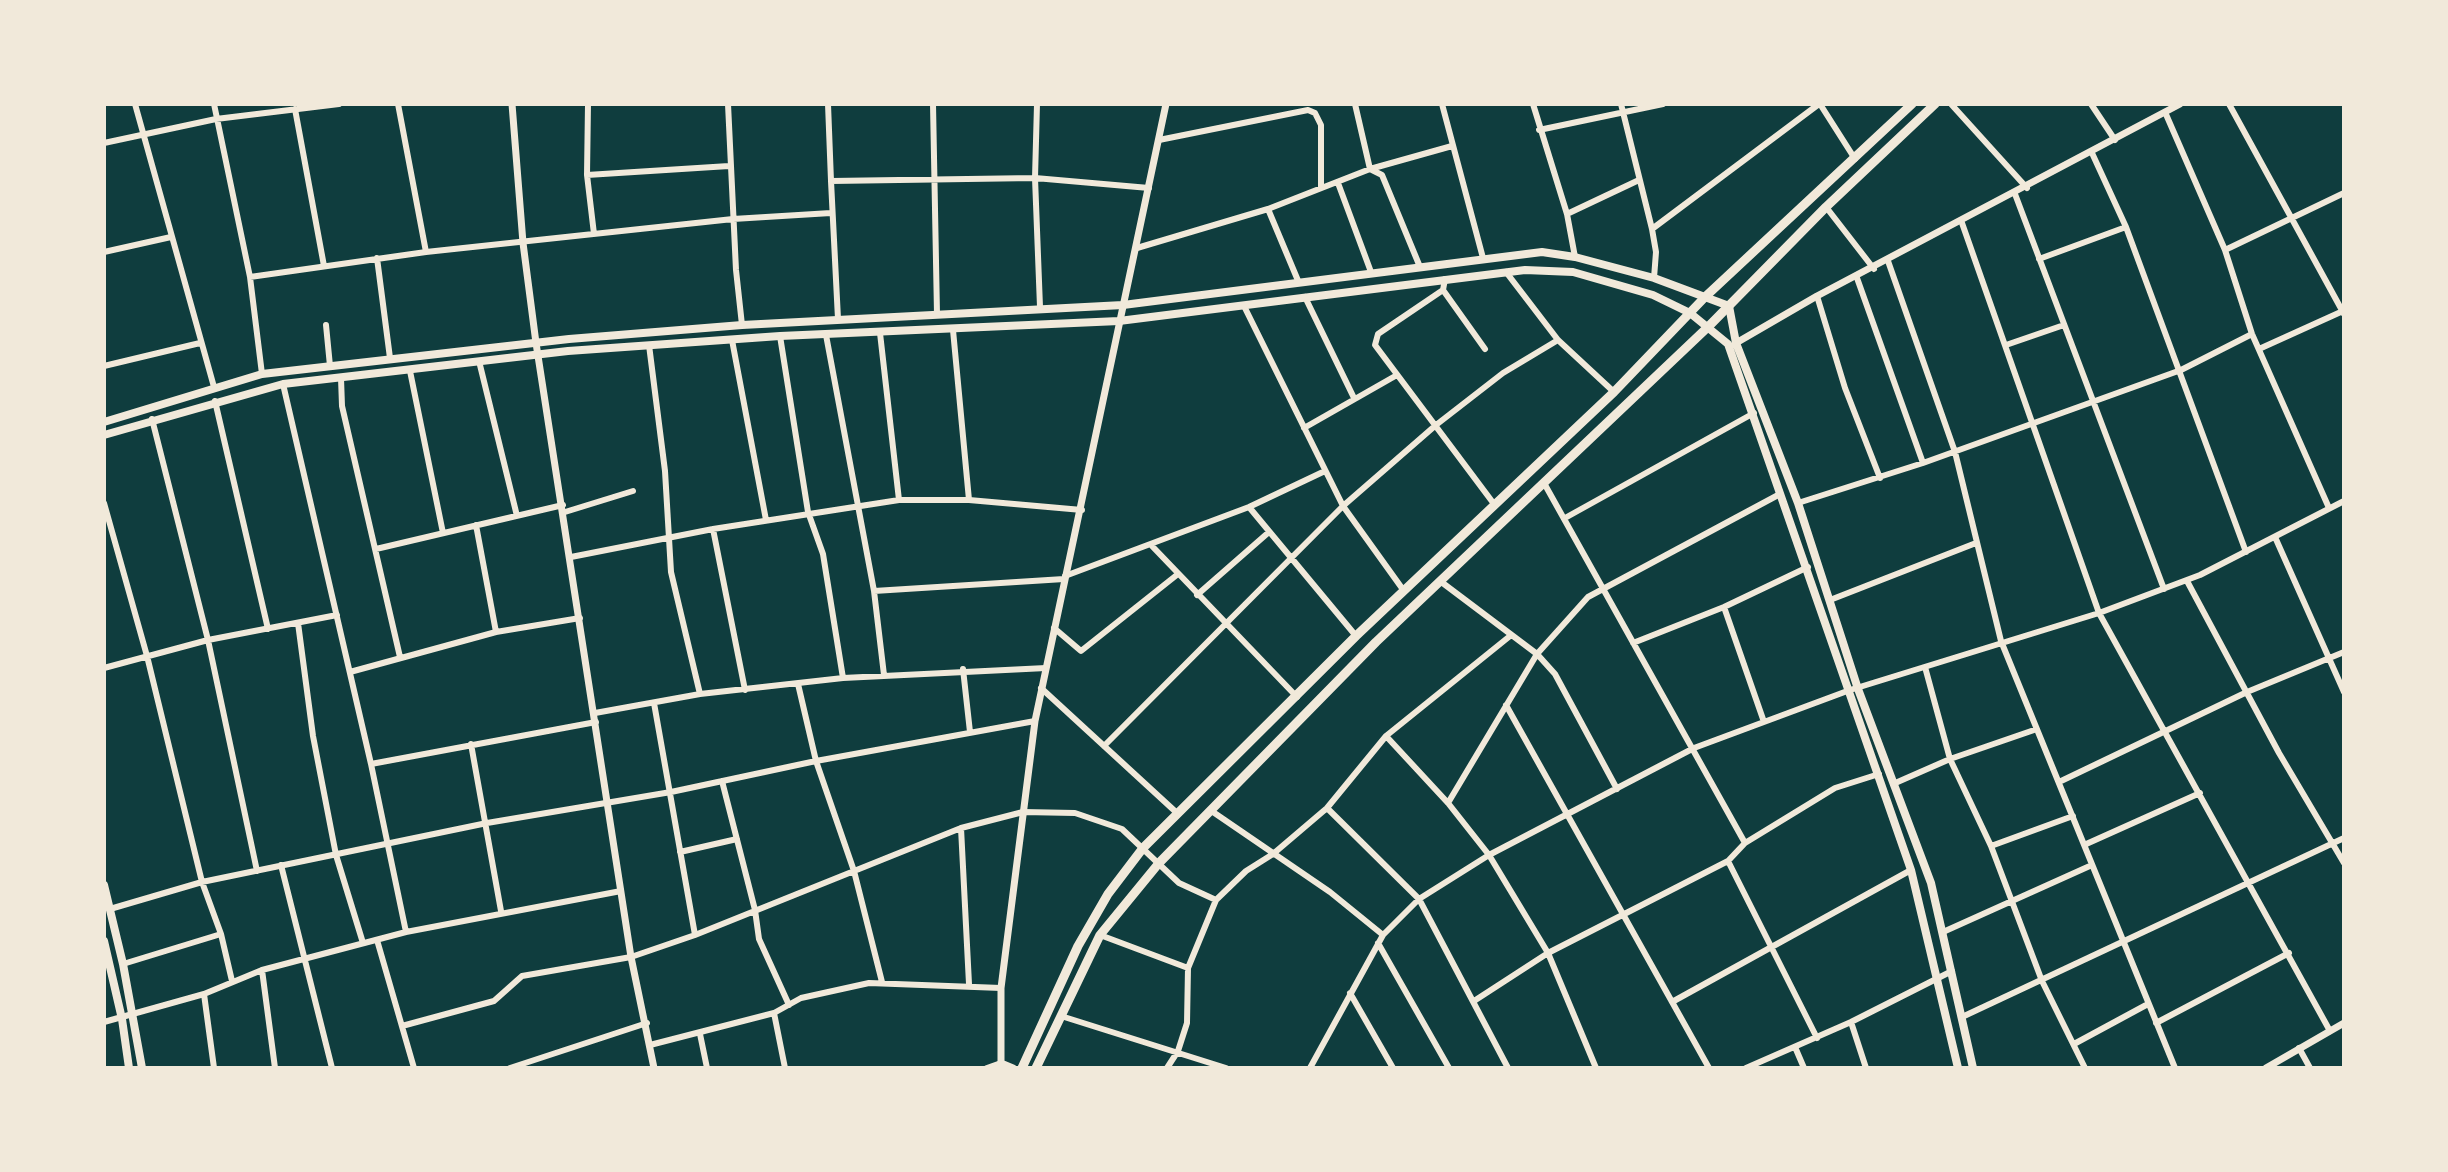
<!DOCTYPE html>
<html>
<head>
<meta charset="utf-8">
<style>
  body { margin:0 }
  #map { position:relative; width:2448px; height:1172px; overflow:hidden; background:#0f3d3e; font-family:"PT Serif",serif }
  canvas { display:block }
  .frame { position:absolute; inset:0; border:106px solid #f1e9da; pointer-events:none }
</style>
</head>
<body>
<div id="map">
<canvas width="2448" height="1172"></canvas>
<div class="frame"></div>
</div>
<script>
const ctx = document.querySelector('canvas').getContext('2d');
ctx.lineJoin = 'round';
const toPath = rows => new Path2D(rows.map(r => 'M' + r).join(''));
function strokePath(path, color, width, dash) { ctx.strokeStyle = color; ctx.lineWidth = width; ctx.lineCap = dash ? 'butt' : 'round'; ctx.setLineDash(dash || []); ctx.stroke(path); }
const minor = toPath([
  [135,104,214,387],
  [214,104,250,277,262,374],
  [398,104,426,252],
  [588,104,587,175,594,234],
  [728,104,736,270,742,325],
  [828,104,831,181],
  [933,104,937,314],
  [1037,104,1035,178,1040,307],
  [1355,104,1370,169,1382,175,1420,267],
  [1442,104,1483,258],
  [1533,104,1567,214,1575,257],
  [1621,104,1652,229,1656,252,1654,278],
  [1820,104,1855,159],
  [1951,104,2027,188],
  [2091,104,2115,140],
  [2229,104,2344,314],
  [295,109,324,266],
  [2165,112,2225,250,2252,334,2329,508],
  [1539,130,1663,104],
  [1159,140,1308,110,1315,113,1321,125,1321,188],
  [104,143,216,119,339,104],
  [2092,153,2126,227,2246,552],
  [587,175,729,166],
  [1338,183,1371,272],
  [2015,194,2164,589],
  [1826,207,1874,269],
  [1268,209,1299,283],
  [1567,214,1639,180],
  [1962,223,2099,613,2330,1031],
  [1652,229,1819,104],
  [1137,248,1268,209,1370,169,1452,146],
  [2225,250,2344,193],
  [104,252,171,237],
  [377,258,390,358],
  [2039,259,2126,227],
  [1888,261,1955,452,2001,641,2175,1068],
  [1506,272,1558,340,1614,392],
  [250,277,426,252,733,219,831,213],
  [1857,278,1923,463],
  [1445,279,1443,290,1378,334,1375,345,1494,504],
  [1443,290,1485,349],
  [1817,296,1845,388,1880,478],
  [1305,297,1354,398],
  [1244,306,1343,506,1404,591],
  [838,319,831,181,1035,178,1149,188],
  [326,325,330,366],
  [953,330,969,500],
  [880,333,899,500],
  [826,335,874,591,884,675],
  [780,336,808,512,823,554,843,678],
  [732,340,766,520],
  [649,345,665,471,671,572,700,694],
  [2006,345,2064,325],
  [2259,349,2343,311],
  [479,361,517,516],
  [104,366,200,343],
  [410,371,443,533],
  [341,378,342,406,400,657],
  [283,384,371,764,406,932],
  [215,401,268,629],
  [152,419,208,640,257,871],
  [1304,428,1397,375],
  [1544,483,1745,843],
  [104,503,147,656,202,882,221,934,232,981],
  [1798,503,1923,463,2181,370,2252,334],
  [1249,507,1356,636],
  [565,512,633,491],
  [1565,518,1754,413],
  [476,525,496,632],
  [713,529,745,690],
  [2275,537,2344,692],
  [1152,546,1297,697],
  [376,549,563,505],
  [571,557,713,529,899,500,969,500,1082,510],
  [1065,576,1249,507,1325,471],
  [1440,581,1537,654,1555,674,1617,789],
  [2187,581,2279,753,2344,863],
  [874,591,1064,579],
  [1197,595,1269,532],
  [1830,600,1976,543],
  [1724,607,1764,722],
  [298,623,313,736,336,855,363,943],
  [1054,628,1081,651,1178,574],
  [1633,643,1724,607,1808,567],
  [1925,667,1950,759,1991,846,2042,981,2085,1068],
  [104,668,208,640,337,615],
  [963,669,970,732],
  [350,672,496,632,580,618],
  [798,684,816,761,854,871,882,982],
  [1041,688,1177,813],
  [654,703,695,935],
  [1506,705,1709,1068],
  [595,713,700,694,843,678,1046,668],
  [1386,736,1448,803,1489,855,1548,953,1596,1068],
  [471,744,501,911],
  [1104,746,1343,506,1436,425,1503,373,1558,340],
  [371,764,596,722],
  [722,781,755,910,759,939,789,1005],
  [2059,782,2247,692,2344,652],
  [1893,784,1950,759,2037,729],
  [1448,803,1537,654,1588,597,1780,494],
  [1327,808,1419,899,1508,1068],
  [1213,812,1330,892,1383,935],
  [961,828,969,984],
  [2084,845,2200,793],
  [1991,846,2073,816],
  [680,852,737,839],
  [1728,861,1817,1038],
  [281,865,332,1068],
  [110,909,202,882,487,823,671,792,816,761,1035,721],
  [1943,932,2092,865],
  [1100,935,1188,968],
  [377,940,414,1068],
  [1378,943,1449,1068],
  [123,964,221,934],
  [262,970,275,1068],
  [1350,993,1393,1068],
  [204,994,214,1068],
  [1474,1001,1548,953,1728,861,1745,843,1835,788,1879,774],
  [1672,1002,1911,870],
  [774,1013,785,1068],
  [1061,1016,1226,1068],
  [1962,1017,2344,838],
  [104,1022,204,994,262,970,406,932,621,891],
  [1851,1022,1866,1068],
  [2156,1023,2289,953],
  [402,1026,494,1001,522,976,631,957,695,935,961,828,1023,812,1075,813,1122,829,1179,883,1216,900],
  [700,1034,707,1068],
  [2074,1044,2148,1004],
  [650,1045,774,1013,801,998,869,983,1001,988],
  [1795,1047,1804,1068],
  [2299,1048,2310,1068],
  [510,1068,647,1023],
  [987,1068,1001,1063],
  [1167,1068,1178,1051,1187,1023,1188,968,1216,900,1246,871,1273,854,1327,808,1386,736,1510,636],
  [1310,1068,1383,935,1419,899,1489,855,1694,748,1850,690,2099,613,2200,575,2344,501],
  [1746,1068,1851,1022,1952,971]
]);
const tertiary = toPath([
  [512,104,523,243,536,343,631,957,654,1068],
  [1736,343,1817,296,2180,104],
  [1013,1068,1001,1063,1001,988,1035,721,1166,104],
  [2266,1068,2344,1023]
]);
const secondary = toPath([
  [104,422,262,374,569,339,742,325,1123,305,1542,252,1575,257,1654,278,1729,306,1736,343,1798,503,1858,689,1931,883,1973,1068],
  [104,435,283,384,568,351,780,336,1119,321,1525,270,1573,272,1653,295,1690,313,1728,344,1911,870,1958,1068],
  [104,885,123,964,142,1068],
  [104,941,122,1019,129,1068]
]);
const primary = toPath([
  [1022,1068,1078,946,1108,894,1143,848,1356,636,1614,392,1705,297,1912,104],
  [1036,1068,1100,935,1159,863,1376,642,1709,326,1826,207,1935,104]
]);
strokePath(minor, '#f1e9da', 6);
strokePath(tertiary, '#f1e9da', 7);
strokePath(secondary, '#f1e9da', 8);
strokePath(primary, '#f1e9da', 9);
</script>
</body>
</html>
